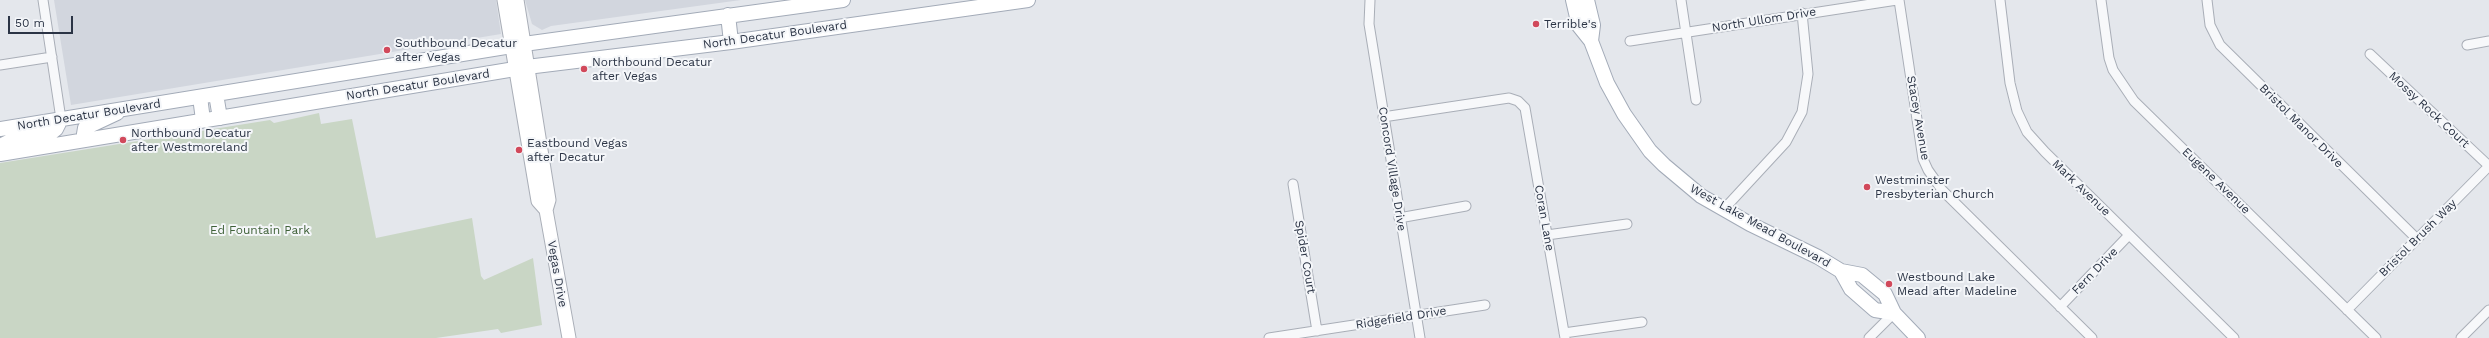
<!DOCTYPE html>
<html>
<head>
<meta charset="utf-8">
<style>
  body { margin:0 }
  #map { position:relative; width:2489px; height:338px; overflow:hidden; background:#e4e7ec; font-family:"Work Sans",sans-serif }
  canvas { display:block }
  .scale { position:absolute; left:8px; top:16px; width:65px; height:18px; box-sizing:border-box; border:2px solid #2b3445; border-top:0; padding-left:5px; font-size:12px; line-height:14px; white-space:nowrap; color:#2b3445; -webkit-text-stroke:3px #f4f6f9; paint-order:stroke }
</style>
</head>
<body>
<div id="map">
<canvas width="2489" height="338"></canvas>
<div class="scale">50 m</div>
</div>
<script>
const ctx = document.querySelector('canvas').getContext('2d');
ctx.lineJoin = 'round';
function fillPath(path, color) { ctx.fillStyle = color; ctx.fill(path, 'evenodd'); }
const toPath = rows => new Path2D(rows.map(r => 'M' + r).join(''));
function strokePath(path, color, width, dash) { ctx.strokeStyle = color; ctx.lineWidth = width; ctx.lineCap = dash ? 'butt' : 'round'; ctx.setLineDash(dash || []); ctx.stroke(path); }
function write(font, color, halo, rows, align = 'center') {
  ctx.font = font + ' "Work Sans",sans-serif'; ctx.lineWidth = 4; ctx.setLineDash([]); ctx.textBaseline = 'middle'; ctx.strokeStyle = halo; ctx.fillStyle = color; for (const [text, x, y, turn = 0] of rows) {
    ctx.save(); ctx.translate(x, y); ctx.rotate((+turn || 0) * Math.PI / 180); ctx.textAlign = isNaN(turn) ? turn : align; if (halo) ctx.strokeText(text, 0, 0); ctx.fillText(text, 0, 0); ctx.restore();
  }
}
const built = toPath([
  [54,0,496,0,501,34,71,105],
  [525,0,741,0,551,26,542,30,532,24]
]);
const green = toPath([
  [319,113,321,124,352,119,376,238,472,218,481,276,484,280,533,258,542,325,501,333,498,329,436,338,0,338,0,163,270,120,274,123]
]);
const minor = toPath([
  [43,0,61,119],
  [1370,0,1369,24,1420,338],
  [1681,0,1696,100],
  [1899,0,1923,159,1928,170,1942,190,2092,338],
  [2000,0,2010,83,2017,111,2027,132,2045,152,2234,338],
  [2101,0,2109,58,2113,70,2134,101,2376,338],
  [2207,0,2210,25,2220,45,2417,239],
  [1630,41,1897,0],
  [2467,45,2489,41],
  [2370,54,2489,166],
  [0,65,52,57],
  [1383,117,1509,98,1518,101,1525,108,1565,338],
  [1293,184,1317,331],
  [1724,209,1786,142,1802,112,1808,74,1802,13],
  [1399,218,1466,206],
  [1547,235,1627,224],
  [2060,307,2129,235],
  [2347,310,2489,166],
  [1564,333,1642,322],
  [1269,338,1485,305],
  [1869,338,1894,313],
  [2461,338,2489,310]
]);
const secondary = toPath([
  [504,0,538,201,546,210],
  [517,0,549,200,546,210,569,338]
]);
const primary = toPath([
  [1573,0,1579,26,1591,41,1607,83,1624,114,1650,151,1664,165,1701,196,1750,224,1818,257,1841,271,1862,275,1885,294,1894,313,1918,338],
  [1587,0,1593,25,1591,41],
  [728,15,731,42],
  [216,94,220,118],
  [200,97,203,120],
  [0,129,524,44,843,0],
  [83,140,85,128,117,113],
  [0,146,10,141,51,133,56,129,61,119],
  [0,154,527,67,731,42,1028,0],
  [1841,271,1851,289,1875,310,1894,313]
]);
const markers = [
  [1536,24,4,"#d1495b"],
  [387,50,4,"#d1495b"],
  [584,69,4,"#d1495b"],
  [123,140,4,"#d1495b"],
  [519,150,4,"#d1495b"],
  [1867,187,4,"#d1495b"],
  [1889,284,4,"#d1495b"]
];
const streetNames = [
  ["North Ullom Drive",1764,20,-9],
  ["North Decatur Boulevard",775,35,-8],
  ["North Decatur Boulevard",418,85,-9],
  ["Mossy Rock Court",2429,110,43],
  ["North Decatur Boulevard",89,115,-9],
  ["Stacey Avenue",1918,118,80],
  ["Bristol Manor Drive",2301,126,45],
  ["Concord Village Drive",1392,169,81],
  ["Eugene Avenue",2216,181,44],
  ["Mark Avenue",2081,188,44],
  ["Coran Lane",1544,218,80],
  ["West Lake Mead Boulevard",1760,226,29],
  ["Bristol Brush Way",2418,238,-45],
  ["Spider Court",1305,257,80],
  ["Fern Drive",2095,271,-46],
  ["Vegas Drive",557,274,80],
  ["Ridgefield Drive",1401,318,-9]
];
const poiNames = [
  ["Terrible's",1544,24],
  ["Southbound Decatur",395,43],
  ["after Vegas",395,57],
  ["Northbound Decatur",592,62],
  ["after Vegas",592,76],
  ["Northbound Decatur",131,133],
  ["after Westmoreland",131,147],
  ["Eastbound Vegas",527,143],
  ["after Decatur",527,157],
  ["Westminster",1875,180],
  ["Presbyterian Church",1875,194],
  ["Westbound Lake",1897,277],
  ["Mead after Madeline",1897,291]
];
const parkNames = [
  ["Ed Fountain Park",260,230]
];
fillPath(built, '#d2d6de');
fillPath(green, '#c9d6c5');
strokePath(minor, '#a9aeb7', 11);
strokePath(secondary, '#a9aeb7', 15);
strokePath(primary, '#a3abb8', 16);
strokePath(minor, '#f7f8fa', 9);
strokePath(secondary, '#fff', 13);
strokePath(primary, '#fff', 14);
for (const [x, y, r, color] of markers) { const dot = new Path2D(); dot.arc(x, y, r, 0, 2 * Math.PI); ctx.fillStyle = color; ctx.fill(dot); strokePath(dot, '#f4f6f9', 1.5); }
write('12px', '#2b3445', '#f4f6f9', streetNames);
write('12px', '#2b3445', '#f4f6f9', poiNames, 'left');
write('12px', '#3f6138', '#f4f6f9', parkNames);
</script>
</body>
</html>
